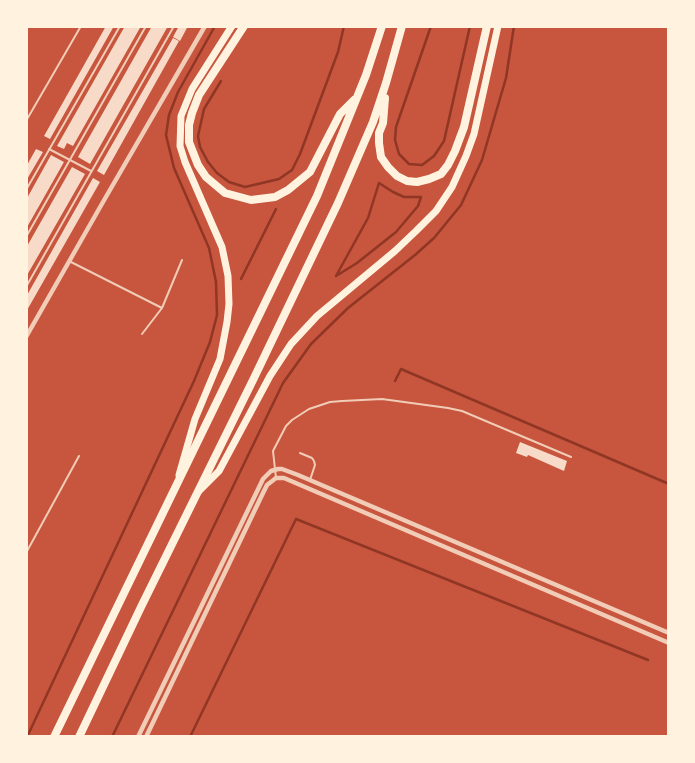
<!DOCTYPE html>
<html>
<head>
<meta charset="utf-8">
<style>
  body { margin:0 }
  #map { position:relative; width:695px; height:763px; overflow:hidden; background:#c8553d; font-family:Montserrat,sans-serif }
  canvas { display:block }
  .frame { position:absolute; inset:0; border:28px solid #fff3e0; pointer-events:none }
</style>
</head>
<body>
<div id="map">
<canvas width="695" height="763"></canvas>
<div class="frame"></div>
</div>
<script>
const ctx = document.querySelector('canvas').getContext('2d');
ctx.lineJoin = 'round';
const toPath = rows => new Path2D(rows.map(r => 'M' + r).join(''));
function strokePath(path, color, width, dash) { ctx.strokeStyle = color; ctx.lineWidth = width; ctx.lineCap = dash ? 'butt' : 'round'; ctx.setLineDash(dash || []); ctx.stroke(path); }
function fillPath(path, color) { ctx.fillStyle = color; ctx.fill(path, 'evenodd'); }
const stream = toPath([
  [431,26,396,127,395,140,399,154,409,164,422,165,434,156,444,141,470,26],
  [221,81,204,109,198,136,200,147,208,162,217,173,229,182,245,187,279,179,292,170,300,154,338,52,344,26],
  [379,183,393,192,404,197,421,197,418,206,396,232,357,263,336,276,368,218,379,183],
  [241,279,276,209],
  [395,381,401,369,669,484],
  [27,737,194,381,210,342,217,315,216,282,209,248,174,168,166,135,169,115,178,92,215,26],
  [112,737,283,383,311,344,348,308,415,255,434,238,461,205,482,160,506,78,514,26],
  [190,737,296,519,648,660]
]);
const building = toPath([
  [106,26,114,26,50,139,44,136],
  [125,26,141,26,73,146,67,143,64,149,57,146],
  [152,26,168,26,90,164,78,157],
  [179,26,188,26,180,41,173,37],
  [173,38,179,41,104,175,97,171],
  [36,149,43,152,26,181,26,167],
  [51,155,64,162,26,229,26,200],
  [72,167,85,174,26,277,26,248],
  [93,178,100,182,26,312,26,297],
  [520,442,567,461,564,471,528,455,527,457,516,453]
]);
const service = toPath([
  [26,121,81,26],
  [49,149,91,171],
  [26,190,120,26],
  [26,237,146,26],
  [69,261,162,308],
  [26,287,174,26],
  [142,334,162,308,182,260],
  [300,453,312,458,314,461,315,465,310,480],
  [276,478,273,451,286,426,292,420,309,409,330,402,342,401,382,399,448,408,462,411,571,457],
  [26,553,79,456]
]);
const minor = toPath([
  [26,337,103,202,205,26],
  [138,737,263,479,271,471,278,469,282,469,298,475,669,633],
  [146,737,263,493,267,485,276,478,284,478,669,643]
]);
const primary = toPath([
  [179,475,195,419,220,359,227,322,229,304,228,276,222,247,185,162,180,146,181,116,192,89,232,26],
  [199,491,219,471,270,376,291,344,317,316,395,251,416,231,436,211,452,187,466,156,474,134,498,26]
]);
const motorway = toPath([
  [244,26,199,95,192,113,189,125,189,142,198,165,206,177,225,193,251,200,275,197,288,190,310,172,340,114,354,100],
  [385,98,383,123,379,133,379,143,381,157,388,167,397,176,407,181,417,182,429,179,441,174,448,165,455,151,464,127,487,26],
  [54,737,317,196,366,75,382,26],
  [79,737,141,607,254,378,338,203,373,122,386,83,402,26]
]);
strokePath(stream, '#8f3625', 2.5);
fillPath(building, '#f7dbc8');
strokePath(service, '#f1ccb7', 2);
strokePath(minor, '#f1ccb7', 4.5);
strokePath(primary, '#fff3e0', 7);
strokePath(motorway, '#fff3e0', 8);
</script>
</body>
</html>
